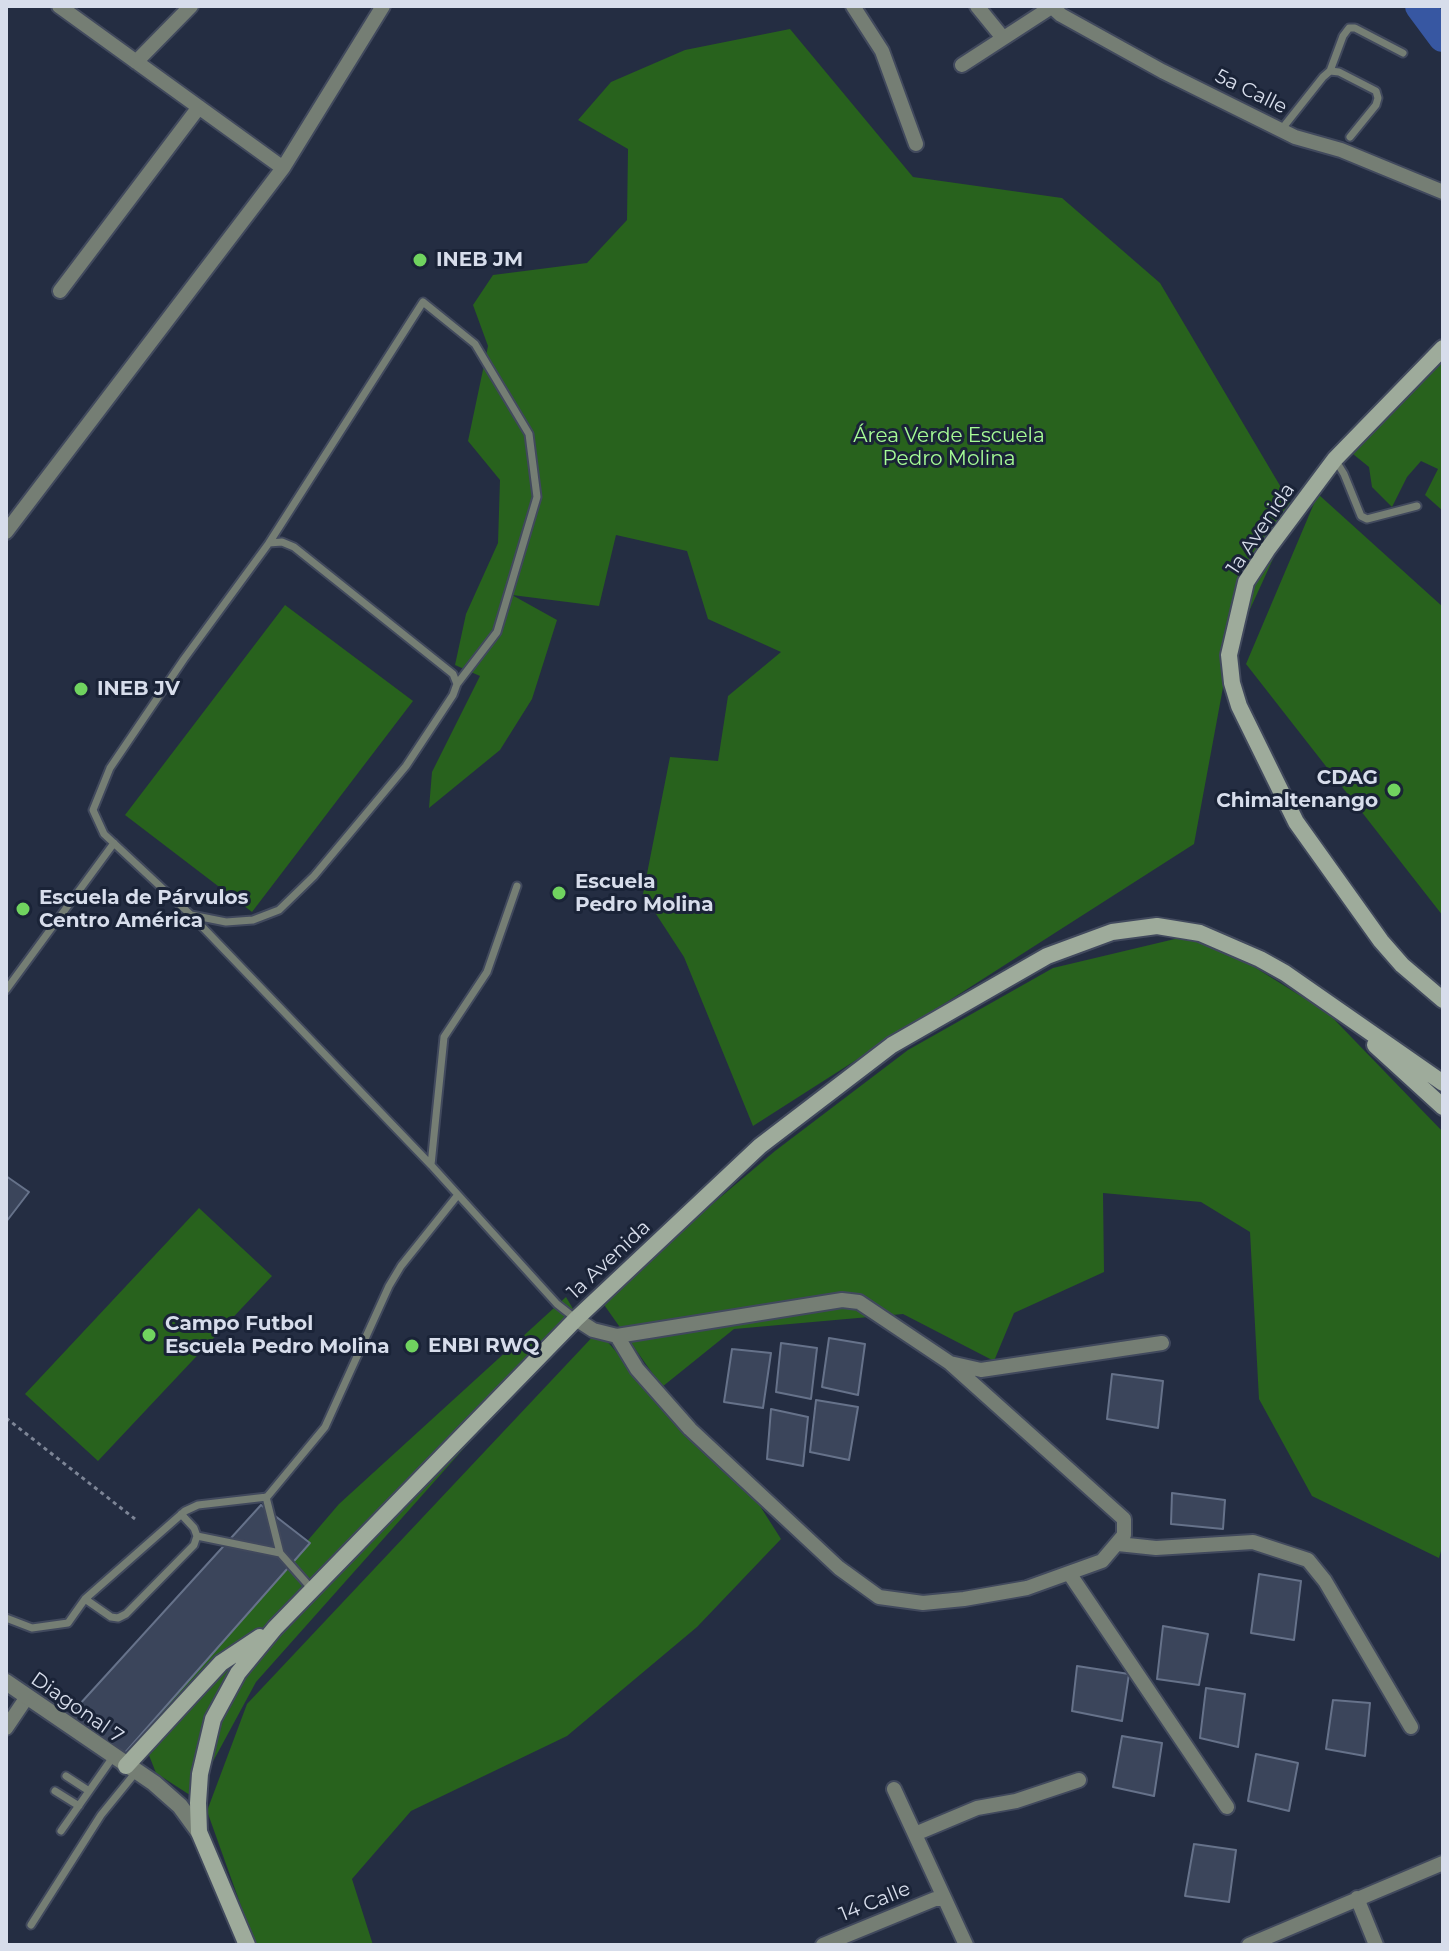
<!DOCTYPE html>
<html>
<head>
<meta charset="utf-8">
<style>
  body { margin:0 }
  #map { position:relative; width:1449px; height:1951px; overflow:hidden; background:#242d42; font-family:Montserrat,sans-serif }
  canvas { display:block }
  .frame { position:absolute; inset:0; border:8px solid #d7ddeb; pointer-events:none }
</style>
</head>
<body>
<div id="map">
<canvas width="1449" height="1951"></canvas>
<div class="frame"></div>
</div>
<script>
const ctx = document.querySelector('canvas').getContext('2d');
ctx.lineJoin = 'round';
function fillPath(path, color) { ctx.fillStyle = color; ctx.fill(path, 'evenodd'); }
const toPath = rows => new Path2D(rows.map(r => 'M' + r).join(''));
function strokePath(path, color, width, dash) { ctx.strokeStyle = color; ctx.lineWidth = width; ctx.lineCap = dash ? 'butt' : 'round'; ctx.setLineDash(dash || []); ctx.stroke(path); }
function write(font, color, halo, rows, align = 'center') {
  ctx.font = font + ' Montserrat,sans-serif'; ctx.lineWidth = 6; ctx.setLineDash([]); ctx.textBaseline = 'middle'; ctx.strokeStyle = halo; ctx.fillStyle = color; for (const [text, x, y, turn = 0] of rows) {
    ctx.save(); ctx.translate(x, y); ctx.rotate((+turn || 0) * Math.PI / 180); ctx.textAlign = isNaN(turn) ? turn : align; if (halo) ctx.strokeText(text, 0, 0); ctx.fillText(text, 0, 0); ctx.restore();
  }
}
const green = toPath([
  [790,29,913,177,1062,198,1160,283,1295,511,1229,655,1194,844,753,1126,684,957,643,894,670,757,718,761,728,696,781,652,708,619,687,551,616,535,599,606,512,595,557,620,532,699,500,750,429,808,432,772,480,676,455,665,466,614,498,543,500,480,468,441,488,346,473,305,493,275,587,263,627,220,628,149,578,120,611,82,685,50],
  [1443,353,1443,511,1425,495,1438,469,1421,461,1407,477,1392,507,1372,487,1369,467,1348,450],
  [1318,494,1443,607,1443,916,1246,664],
  [285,605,413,701,252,912,125,815],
  [1200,933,1328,1013,1443,1132,1443,1544,1439,1558,1312,1496,1259,1399,1250,1232,1201,1202,1103,1193,1104,1272,1014,1313,994,1361,903,1314,734,1329,662,1387,600,1299,775,1151,908,1050,1053,968],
  [199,1208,272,1276,98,1461,25,1394],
  [566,1297,579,1319,256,1682,210,1767,196,1799,156,1773,141,1735,339,1504],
  [598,1331,671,1414,746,1484,781,1539,697,1627,567,1736,411,1811,352,1879,373,1945,255,1945,207,1811,247,1704]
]);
const river = toPath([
  [1420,6,1443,37]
]);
const building = toPath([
  [6,1176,29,1192,6,1222,6,1176],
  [829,1338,865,1344,858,1395,822,1387,829,1338],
  [781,1343,817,1348,811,1399,776,1392,781,1343],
  [732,1349,771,1353,763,1408,724,1402,732,1349],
  [1112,1374,1163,1381,1158,1428,1107,1419,1112,1374],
  [816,1400,858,1407,849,1460,810,1452,816,1400],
  [771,1409,808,1417,803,1466,767,1459,771,1409],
  [1172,1493,1225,1500,1223,1529,1171,1524,1172,1493],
  [261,1505,310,1543,123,1755,69,1716,261,1505],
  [1259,1574,1301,1581,1294,1640,1251,1633,1259,1574],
  [1163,1626,1208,1634,1199,1685,1157,1679,1163,1626],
  [1077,1666,1129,1674,1122,1721,1072,1711,1077,1666],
  [1206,1688,1245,1694,1238,1747,1200,1738,1206,1688],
  [1333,1700,1370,1703,1365,1756,1326,1749,1333,1700],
  [1122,1736,1162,1743,1154,1796,1113,1787,1122,1736],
  [1256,1754,1298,1763,1289,1811,1248,1801,1256,1754],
  [1194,1844,1236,1850,1229,1902,1185,1896,1194,1844]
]);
const path = toPath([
  [6,1418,135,1519]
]);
const service = toPath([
  [1330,71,1343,36,1349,28,1355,28,1403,53],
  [1281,130,1323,77,1330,71,1339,72,1376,91,1378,98,1376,105,1350,137],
  [1336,461,1344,474,1361,516,1367,519,1417,506],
  [269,543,423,302,475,344,529,434,537,497,497,632,457,684],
  [517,886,487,972,444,1037,431,1165,557,1304,576,1319],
  [191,915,226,922,253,920,279,910,314,876,406,766,453,695,457,684,453,674,294,547,282,542,269,543,184,659,110,768,93,810,104,834,191,915,431,1165],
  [6,990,114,843],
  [266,1497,280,1553,311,1588],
  [197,1536,280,1553],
  [85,1599,111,1617,118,1618,126,1614,194,1545,197,1536,194,1528,181,1514],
  [6,1618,32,1628,68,1623,85,1599,185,1511,198,1505,267,1497,325,1427,389,1286,401,1266,457,1196],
  [66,1776,89,1791],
  [55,1791,79,1806],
  [61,1831,113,1757],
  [31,1925,101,1815,136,1772]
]);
const minor = toPath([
  [59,6,283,168],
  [853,6,882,51,916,144],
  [977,6,1003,38],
  [1051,6,1061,15,1162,71,1295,137,1341,150,1443,192],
  [136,62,191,6],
  [962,65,1053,6],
  [60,291,199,107],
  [6,532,283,168,383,6],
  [576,1319,593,1330,617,1336,842,1300,859,1302,950,1363,981,1370,1162,1343],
  [617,1336,637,1369,690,1429,839,1568,879,1597,923,1603,964,1599,1027,1588,1102,1561,1124,1535,1124,1519,950,1363],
  [1118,1544,1156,1548,1253,1542,1308,1560,1325,1581,1411,1727],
  [1069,1573,1227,1807],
  [6,1728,27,1697],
  [894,1789,966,1945],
  [915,1834,977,1808,1016,1801,1079,1780],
  [1357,1898,1376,1945],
  [823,1945,935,1899,943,1899],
  [1249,1945,1443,1863]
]);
const tertiary = toPath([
  [6,1682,154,1783,180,1806,199,1832]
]);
const secondary = toPath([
  [1443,348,1335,459,1267,550,1246,582,1229,655,1232,683,1239,706,1296,822,1381,941,1402,965,1443,1000],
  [1375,1045,1443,1107],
  [126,1766,221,1663,260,1637],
  [247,1945,199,1832,198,1803,200,1774,213,1719,238,1673,275,1628,576,1319,760,1146,892,1045,1047,956,1112,932,1157,926,1200,933,1260,959,1285,973,1443,1083]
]);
const markers = [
  [420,260,8,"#70d35f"],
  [81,689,8,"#70d35f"],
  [1394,790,8,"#70d35f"],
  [559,893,8,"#70d35f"],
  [23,909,8,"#70d35f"],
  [149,1335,8,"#70d35f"],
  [412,1346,8,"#70d35f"]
];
const streetNames = [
  ["5a Calle",1251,92,26],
  ["1a Avenida",1261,529,-56],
  ["1a Avenida",609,1260,-43],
  ["Diagonal 7",77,1708,35],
  ["14 Calle",875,1902,-22]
];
const poiNames = [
  ["INEB JM",436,260],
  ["INEB JV",97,689],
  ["CDAG",1378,778,"right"],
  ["Chimaltenango",1378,801,"right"],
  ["Escuela",575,882],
  ["Pedro Molina",575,905],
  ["Escuela de Párvulos",39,898],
  ["Centro América",39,921],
  ["Campo Futbol",165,1324],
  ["Escuela Pedro Molina",165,1347],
  ["ENBI RWQ",428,1346]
];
const parkNames = [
  ["Área Verde Escuela",949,436],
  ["Pedro Molina",949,459]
];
fillPath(green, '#28621d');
strokePath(river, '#3757a2', 30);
fillPath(building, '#3b455b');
strokePath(building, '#66728a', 2);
strokePath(service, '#41495d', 11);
strokePath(minor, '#41495d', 18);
strokePath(tertiary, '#41495d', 20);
strokePath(secondary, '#41495d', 20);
strokePath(path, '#7d8596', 3, [4, 4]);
strokePath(service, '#757e74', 7);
strokePath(minor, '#757e74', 14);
strokePath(tertiary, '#757e74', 16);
strokePath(secondary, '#9eab9b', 16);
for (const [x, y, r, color] of markers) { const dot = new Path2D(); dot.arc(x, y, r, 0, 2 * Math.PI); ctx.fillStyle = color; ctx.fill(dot); strokePath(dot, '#1a2337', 3); }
write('20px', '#d7ddeb', '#1a2337', streetNames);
write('bold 20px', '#d7ddeb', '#1a2337', poiNames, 'left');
write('20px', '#a6fc96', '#1a2337', parkNames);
</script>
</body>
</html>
